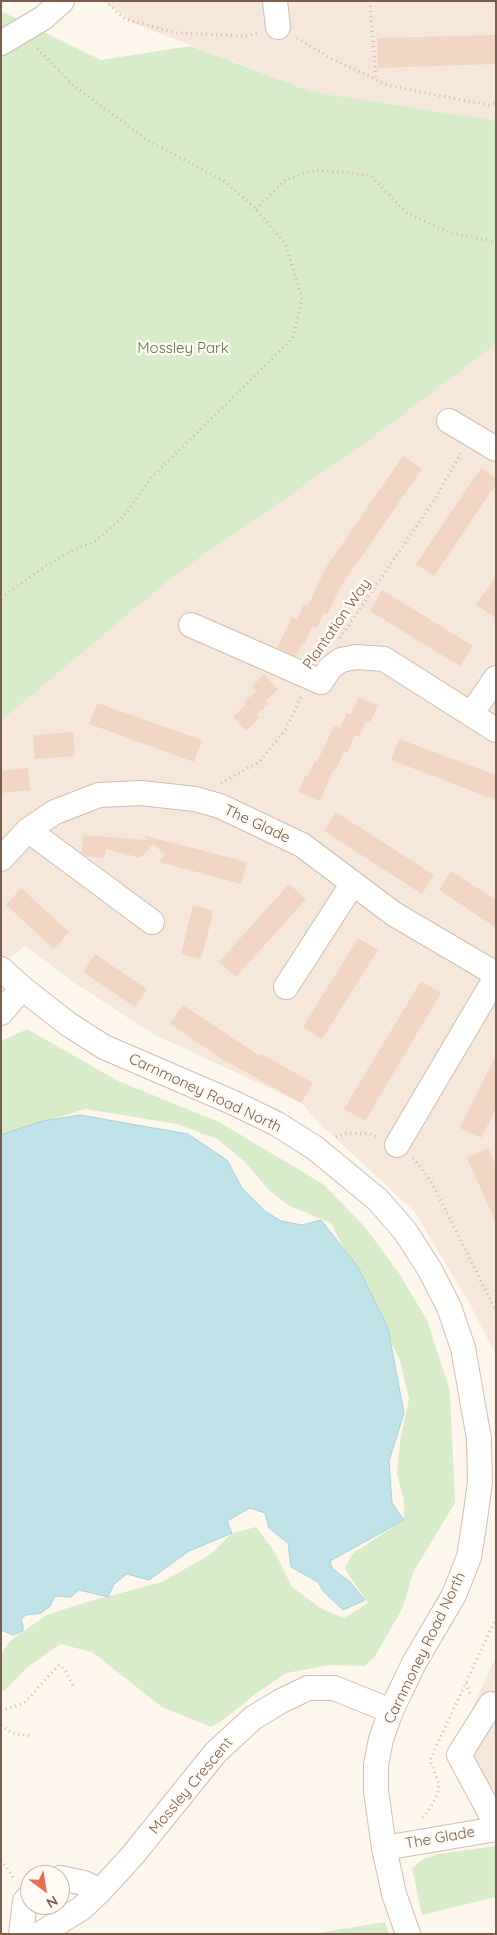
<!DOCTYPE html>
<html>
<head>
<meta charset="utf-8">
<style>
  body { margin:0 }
  #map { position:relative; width:497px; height:1935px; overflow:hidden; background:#fdf6ec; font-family:Quicksand,sans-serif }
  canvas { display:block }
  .frame { position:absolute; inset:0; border:2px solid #7a5c4d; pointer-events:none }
  .north { position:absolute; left:20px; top:1865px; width:50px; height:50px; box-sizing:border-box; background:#fffaf3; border:1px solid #cabbb1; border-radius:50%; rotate:149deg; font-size:14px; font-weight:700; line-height:20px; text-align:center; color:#7a5c4d }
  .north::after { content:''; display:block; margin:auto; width:18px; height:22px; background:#e76f51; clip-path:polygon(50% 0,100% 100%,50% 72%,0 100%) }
</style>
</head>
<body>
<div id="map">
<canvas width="497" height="1935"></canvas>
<div class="frame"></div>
<div class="north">N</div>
</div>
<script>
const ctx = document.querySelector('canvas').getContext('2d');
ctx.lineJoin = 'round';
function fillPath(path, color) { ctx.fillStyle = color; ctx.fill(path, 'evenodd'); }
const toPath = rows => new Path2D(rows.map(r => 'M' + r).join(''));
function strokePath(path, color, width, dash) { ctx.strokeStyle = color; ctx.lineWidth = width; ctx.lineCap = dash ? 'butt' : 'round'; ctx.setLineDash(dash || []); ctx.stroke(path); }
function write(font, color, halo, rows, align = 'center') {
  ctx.font = font + ' Quicksand,sans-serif'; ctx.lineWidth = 5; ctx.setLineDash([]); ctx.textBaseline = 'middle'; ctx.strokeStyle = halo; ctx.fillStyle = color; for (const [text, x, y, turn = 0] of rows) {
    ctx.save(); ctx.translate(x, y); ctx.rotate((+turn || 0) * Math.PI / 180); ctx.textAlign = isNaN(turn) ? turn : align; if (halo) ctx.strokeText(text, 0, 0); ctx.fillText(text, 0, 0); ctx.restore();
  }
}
const residential = toPath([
  [104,1,496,1,496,126,312,92,133,23],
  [496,344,496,1355,468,1301,415,1212,320,1124,301,1103,153,1034,73,982,25,946,1,965,1,721,175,575,364,444],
  [496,1656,496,1817,493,1818,465,1725]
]);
const green = toPath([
  [1,11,101,60,191,46,312,92,496,121,496,344,364,444,175,575,1,721],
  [27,1029,118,1081,219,1122,323,1184,364,1226,399,1273,427,1320,450,1391,455,1503,414,1571,402,1609,374,1658,364,1666,331,1665,286,1673,254,1695,223,1720,211,1727,162,1707,92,1652,60,1644,28,1667,4,1691,1,1692,1,1654,11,1640,47,1615,80,1604,162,1582,211,1554,232,1533,256,1527,274,1551,292,1587,322,1609,344,1618,368,1603,345,1569,352,1554,404,1520,404,1500,397,1474,400,1441,409,1399,400,1360,331,1223,288,1205,269,1190,244,1161,217,1139,177,1124,85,1109,1,1135,1,1041],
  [496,1846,496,1897,422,1915,412,1868,422,1860,438,1854],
  [385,1922,389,1934,312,1934]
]);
const water = toPath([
  [80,1115,188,1134,227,1160,242,1188,265,1211,281,1221,302,1225,321,1220,358,1267,388,1328,404,1413,389,1461,392,1503,404,1520,330,1561,332,1568,350,1582,365,1600,343,1610,324,1592,318,1582,291,1567,288,1543,269,1528,265,1513,250,1508,227,1521,232,1533,189,1551,149,1580,127,1574,114,1584,108,1597,79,1590,71,1597,55,1596,50,1606,41,1613,26,1615,21,1619,23,1626,23,1631,13,1635,1,1630,1,1135,43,1121,80,1115]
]);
const building = toPath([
  [496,35,496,64,378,68,377,38],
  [403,456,422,469,339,589,328,614,324,613,317,628,312,626,305,644,302,643,296,656,277,648,292,617,297,620,304,604,308,606,325,569],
  [481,468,496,478,496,484,434,576,416,564],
  [496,576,496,618,476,605],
  [382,590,473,646,460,666,370,611],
  [264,675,278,689,266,701,269,704,256,715,244,702,256,691,252,686],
  [358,697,378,705,370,723,366,721,359,737,355,735,347,753,344,751,336,770,334,769,320,801,298,792,306,775,308,776,315,761,317,762,334,726,340,728,347,713,351,714],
  [97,703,202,740,194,762,89,724],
  [246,704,259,718,246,731,233,717],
  [73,732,75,756,35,759,33,735],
  [399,739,496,775,496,800,391,760],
  [28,768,30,790,1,793,1,771],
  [336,812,434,875,422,894,324,831],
  [83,835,148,840,142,835,247,862,241,884,159,862,165,854,153,844,140,858,106,849,104,858,88,857,82,853],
  [451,871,496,900,496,928,439,890],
  [289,884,306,899,236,977,219,962],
  [21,888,69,932,54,949,6,905],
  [193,905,212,910,212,917,201,959,181,954],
  [358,938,378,950,322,1039,303,1027],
  [95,954,147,989,135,1007,83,972],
  [421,981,441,993,365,1121,344,1109],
  [183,1005,260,1056,261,1054,313,1083,301,1103,222,1059,170,1024],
  [496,1055,496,1109,481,1138,460,1128],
  [488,1148,496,1166,496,1223,467,1158]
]);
const path = toPath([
  [105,1,125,19,176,33,247,36,258,33],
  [370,1,376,79],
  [297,38,334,60,390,86,489,105,496,103],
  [256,209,285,180,316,170,370,175,407,213,451,233,496,242],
  [1,598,44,567,71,551,94,542,123,517,152,477,293,338,302,299,286,245,256,209,224,181,149,141,75,87,37,48],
  [340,638,435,499,461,453],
  [221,783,259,762,286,729,301,697],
  [336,1137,347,1133,370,1134,378,1137],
  [413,1158,431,1181,496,1311],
  [466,1683,471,1696],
  [1,1711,24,1703,59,1665,65,1670,74,1687],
  [1,1725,12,1733,31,1736],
  [423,1818,432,1805,438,1793,439,1784,430,1760,496,1618],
  [1,1860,12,1875,14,1881]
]);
const minor = toPath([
  [275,1,278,27],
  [1,43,43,18,62,1],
  [449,421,496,449],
  [191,625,321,682,330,668,341,660,356,657,384,659,496,730],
  [472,713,496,678],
  [28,830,152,922],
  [1,859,28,830,55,812,99,795,141,793,195,799,220,806,302,845,394,914,496,974],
  [1,969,22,988,68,1024,104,1047,234,1103,277,1124,315,1148,378,1200,405,1231,430,1270,449,1307,463,1348,479,1439,480,1482,475,1519,469,1557,454,1595,414,1663,391,1711,381,1739,376,1765,376,1791,384,1848,394,1894,408,1934],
  [286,987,353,883],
  [1,1013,22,988],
  [397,1145,496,977],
  [491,1704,459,1755,493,1818,496,1829],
  [384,1848,496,1829],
  [60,1878,84,1883,100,1891],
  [21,1934,25,1901,30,1896],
  [40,1934,82,1908,100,1891,132,1856,216,1752,253,1718,281,1701,308,1688,334,1688,391,1711]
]);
const parkNames = [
  ["Mossley Park",183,348]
];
const streetNames = [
  ["Plantation Way",337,624,-55],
  ["The Glade",257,824,25],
  ["Carnmoney Road North",205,1093,25],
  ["Carnmoney Road North",425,1648,-64],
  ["Mossley Crescent",191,1786,-50],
  ["The Glade",440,1838,-10]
];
fillPath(residential, '#f5e8da');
fillPath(green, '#d8ecc9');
fillPath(water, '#bfe3e8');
strokePath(water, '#a5d3da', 1);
fillPath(building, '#f3d5c3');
strokePath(minor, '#d1beb0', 26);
strokePath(path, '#d9b8a5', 3, [1, 4]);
strokePath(minor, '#fff', 24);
write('15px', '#537a41', '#fffaf3', parkNames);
write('15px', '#7a5c4d', '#fffaf3', streetNames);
</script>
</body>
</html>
